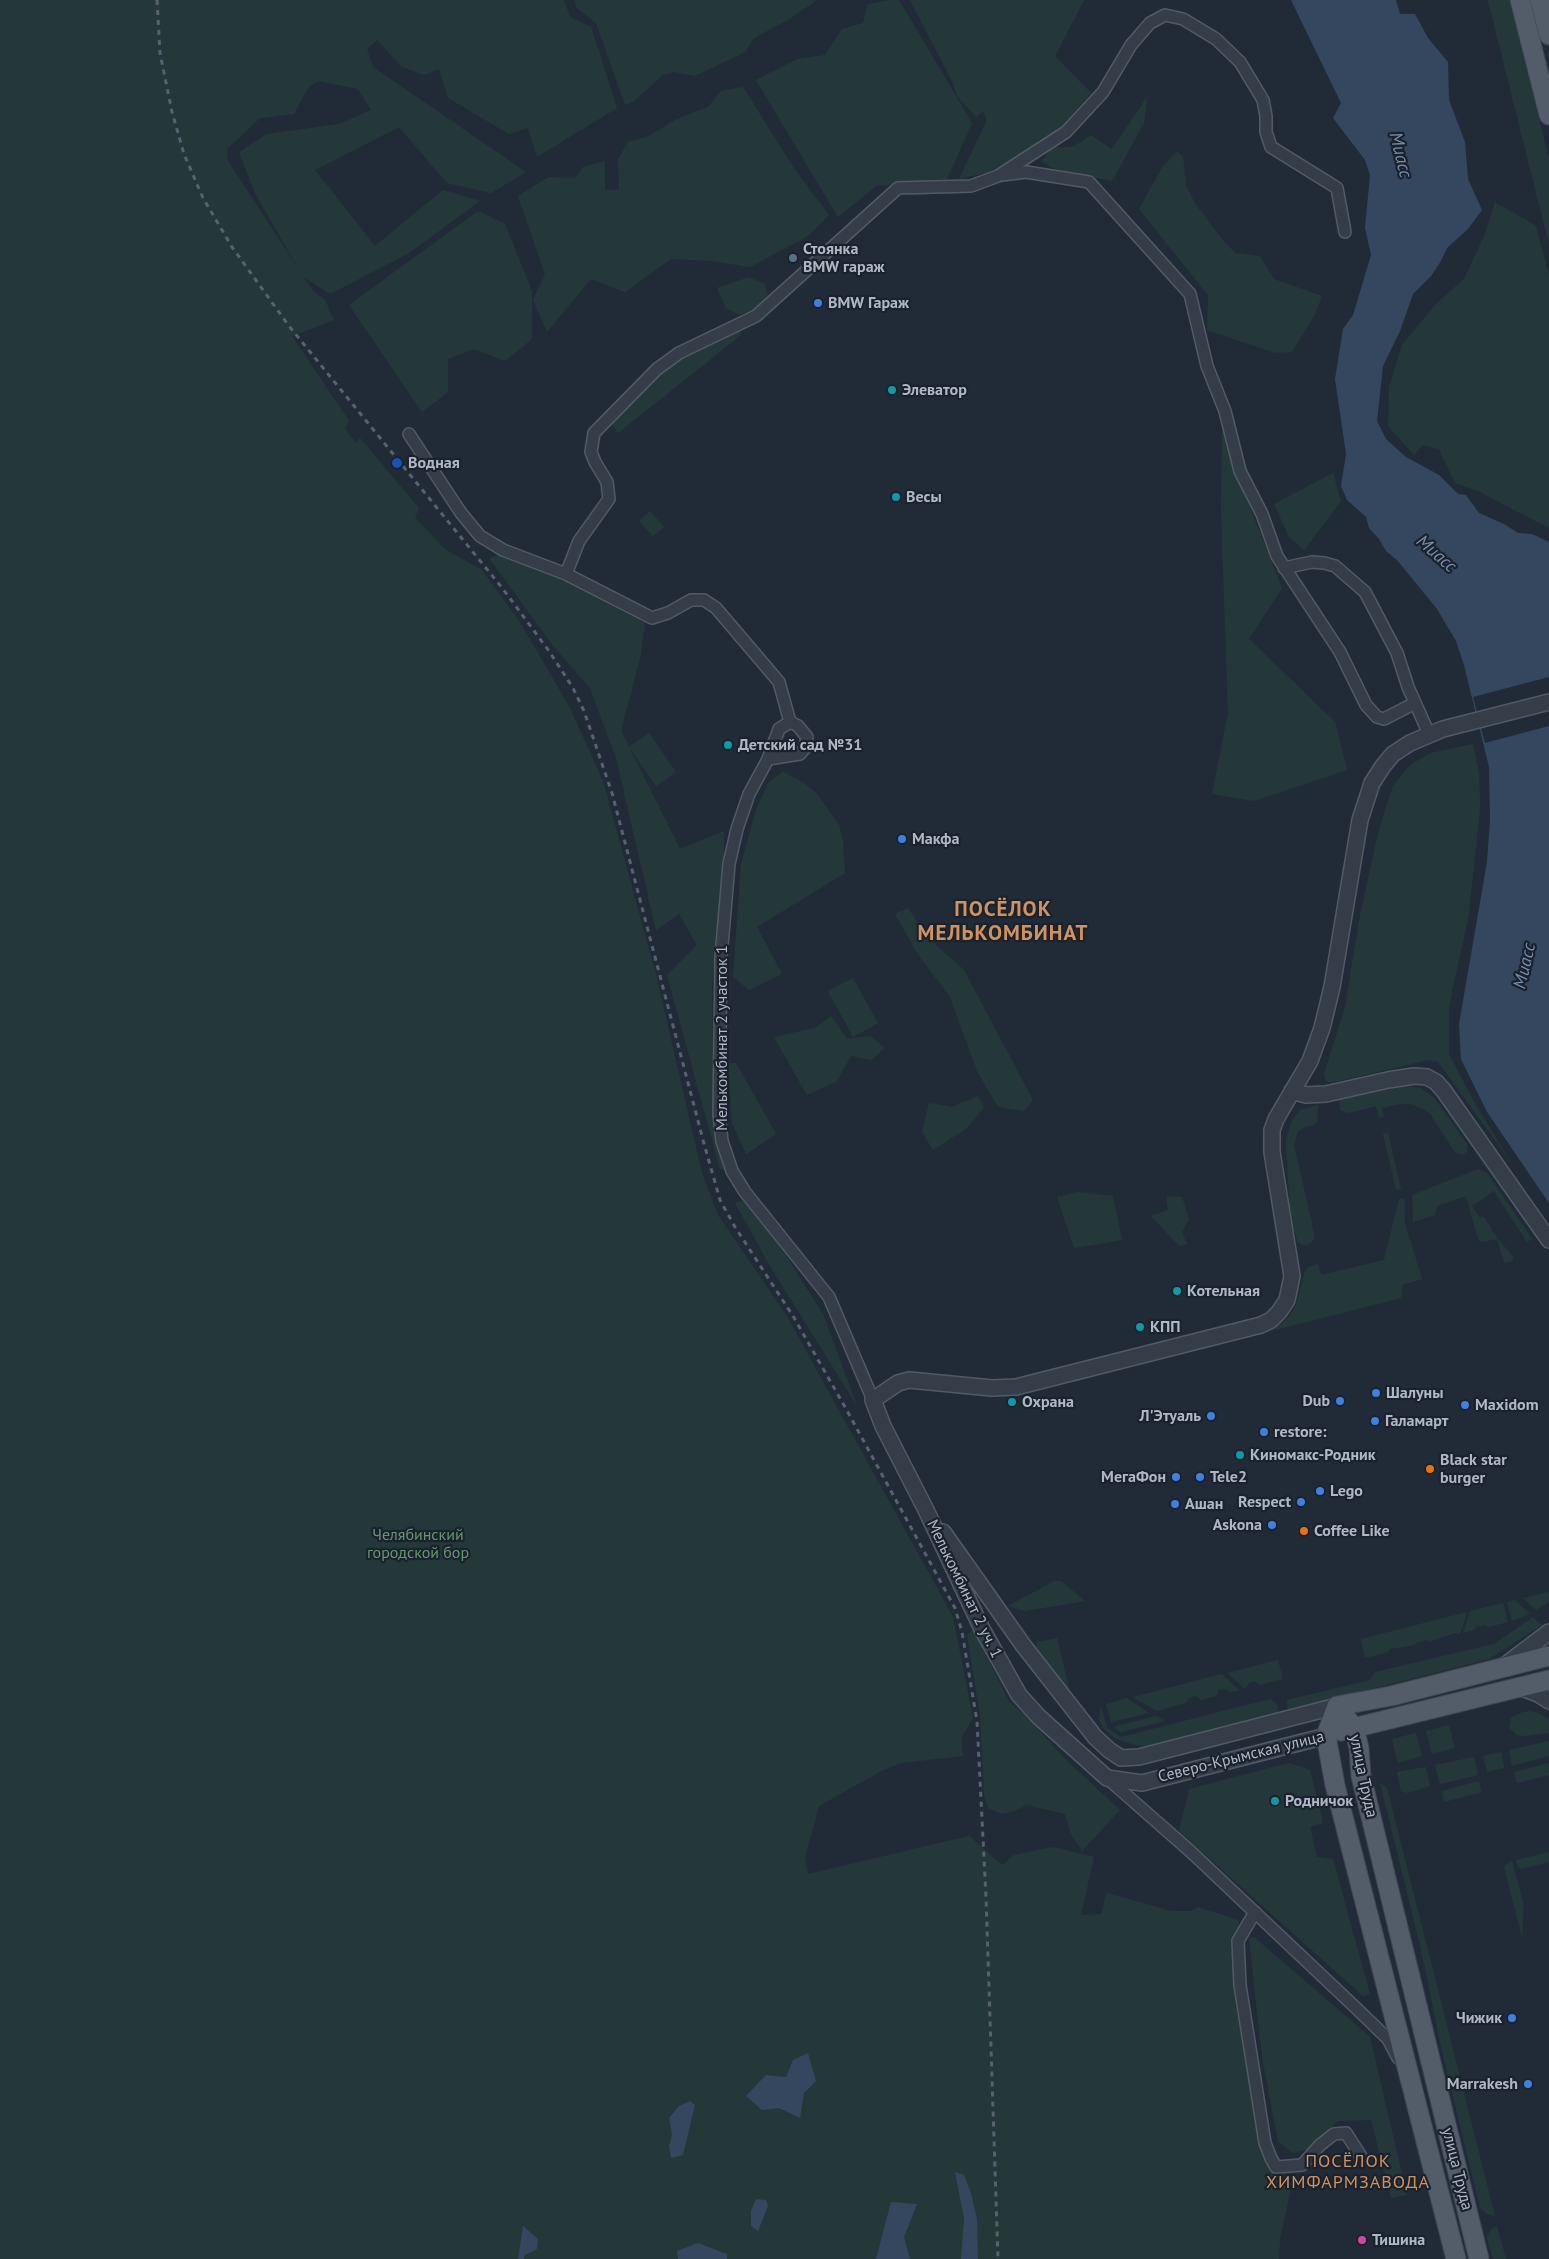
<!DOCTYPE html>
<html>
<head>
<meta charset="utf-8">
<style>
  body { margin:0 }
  canvas { display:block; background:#212b38 }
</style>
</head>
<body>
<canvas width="1549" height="2259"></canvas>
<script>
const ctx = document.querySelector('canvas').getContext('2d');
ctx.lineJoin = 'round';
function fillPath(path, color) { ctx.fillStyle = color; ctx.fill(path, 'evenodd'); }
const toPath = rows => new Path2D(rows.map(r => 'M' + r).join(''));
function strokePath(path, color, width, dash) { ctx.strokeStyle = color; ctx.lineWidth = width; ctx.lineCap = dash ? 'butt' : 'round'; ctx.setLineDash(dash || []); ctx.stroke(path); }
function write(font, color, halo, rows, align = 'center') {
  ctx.font = font + ' "PT Sans",sans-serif'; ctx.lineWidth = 4.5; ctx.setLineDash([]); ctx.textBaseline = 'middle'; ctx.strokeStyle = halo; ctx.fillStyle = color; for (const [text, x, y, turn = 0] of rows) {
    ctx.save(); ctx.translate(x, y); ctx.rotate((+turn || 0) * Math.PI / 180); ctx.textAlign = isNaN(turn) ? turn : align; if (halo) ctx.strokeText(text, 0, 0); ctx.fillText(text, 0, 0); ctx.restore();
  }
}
const green = toPath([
  [0,0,564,0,570,17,591,27,617,108,537,157,528,128,509,134,448,98,439,69,424,75,402,67,377,40,367,49,373,67,526,172,491,193,447,183,399,127,315,170,375,246,443,190,480,201,409,253,330,294,304,277,312,290,325,300,334,320,292,336,349,421,345,429,356,443,360,438,419,508,415,518,446,550,482,570,519,621,569,706,603,781,656,975,702,1173,718,1215,788,1318,953,1617,973,1718,961,1738,963,1756,901,1763,883,1770,819,1806,805,1857,808,1874,969,1836,1002,1865,1014,1855,1053,1847,1094,1857,1081,1915,1101,1914,1107,1893,1171,1911,1191,1911,1198,1907,1238,1920,1266,2159,1291,2188,1280,2239,1279,2259,0,2259],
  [318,81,358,89,371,110,339,124,267,134,239,152,255,193,299,270,228,161,227,149,260,118,294,114,308,88],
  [574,0,817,0,791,18,754,38,745,52,695,76,674,72,663,75,634,101,625,105,596,23,576,7],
  [891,0,899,0,972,123,946,181,876,186,838,217,756,80,797,59,825,55,842,29,863,23,868,4],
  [910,0,1084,0,1055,56,1091,93,1054,135,989,172,959,179,987,120,983,111,976,117,957,96,953,83],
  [1488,0,1509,0,1549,159,1549,244],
  [743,87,793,167,829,215,808,236,750,267,712,261,671,259,625,292,591,279,547,332,533,300,545,274,518,196,549,177,575,178,583,167,605,161,605,190,619,190,618,159,628,142,649,136,677,119,708,107,721,91],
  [1147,97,1144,123,1112,181,1054,169,1041,161,1054,147,1073,147,1091,135,1112,149],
  [1177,151,1183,157,1186,186,1196,205,1221,238,1235,253,1260,256,1274,279,1322,296,1315,314,1292,352,1275,353,1207,330,1208,295,1139,209,1163,166],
  [1495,202,1536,226,1549,276,1549,528,1478,491,1455,483,1439,449,1423,445,1414,455,1388,426,1389,387,1402,345,1436,304,1464,279,1485,234],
  [478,211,505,224,532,291,532,339,505,361,474,349,448,359,448,392,422,412,349,305],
  [749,277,765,284,768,297,761,307,739,315,726,308,717,288],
  [740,328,741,335,618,433,609,421,676,359],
  [1222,423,1252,513,1282,588,1249,639,1335,722,1347,770,1254,801,1212,794,1228,713,1221,510],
  [1333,473,1341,501,1304,550,1289,537,1274,504],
  [650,511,664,527,653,536,639,521],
  [500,554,570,583,645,623,641,654,621,731,629,747,649,733,676,772,656,786,629,747,680,849,724,831,724,853,712,985,714,1126,727,1169,720,1169,667,975,697,945,679,914,656,930,616,758,590,688,554,647,489,558],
  [1473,744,1479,773,1480,808,1469,914,1449,1006,1449,1054,1474,1102,1511,1162,1438,1062,1428,1060,1331,1083,1326,1081,1324,1074,1345,1007,1360,915,1379,829,1393,786,1410,765,1431,753],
  [783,772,803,782,817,794,839,825,843,840,845,873,757,927,782,974,749,990,733,977,741,865,756,809,769,782],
  [908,908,927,937,964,970,1033,1100,1024,1111,998,1107,977,1071,950,997,917,953,895,914],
  [853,978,878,1023,853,1037,828,991],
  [831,1016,847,1039,870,1036,885,1048,871,1060,851,1056,837,1081,807,1095,774,1037,815,1028],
  [728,1063,736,1063,776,1134,746,1154,732,1123],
  [1398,1085,1421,1088,1435,1099,1467,1144,1467,1152,1462,1155,1455,1152,1430,1114,1425,1110,1411,1104,1400,1104,1382,1108,1384,1117,1379,1118,1376,1106,1348,1113,1340,1110,1339,1098],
  [978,1096,984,1107,967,1128,933,1150,922,1132,929,1103,952,1107],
  [1318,1105,1317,1122,1315,1125,1304,1127,1298,1132,1294,1145,1314,1233,1313,1241,1306,1246,1298,1243,1290,1215,1286,1140,1292,1120,1300,1110],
  [1388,1133,1401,1189,1396,1190,1383,1134],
  [1478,1169,1487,1173,1532,1239,1527,1242,1494,1191,1472,1206,1480,1218,1483,1216,1492,1228,1491,1230,1513,1257,1513,1261,1504,1263,1497,1239,1482,1242,1478,1239,1466,1196,1437,1206,1435,1215,1413,1222,1412,1195],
  [1078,1192,1113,1196,1122,1240,1074,1248,1057,1197],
  [1166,1196,1182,1197,1189,1219,1182,1232,1187,1244,1179,1246,1151,1216,1168,1210],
  [1404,1198,1405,1223,1422,1279,1402,1285,1401,1298,1271,1331,1288,1318,1296,1305,1305,1271,1308,1267,1318,1264,1321,1275,1384,1260,1399,1199],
  [745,1200,781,1248,823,1314,857,1406,770,1266,735,1203],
  [1054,1581,1061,1581,1085,1601,1025,1611,1008,1606],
  [1549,1592,1549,1602,1536,1610,1523,1598],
  [1515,1600,1530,1614,1512,1621,1507,1602],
  [1503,1603,1508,1622,1488,1627,1485,1625,1476,1627,1474,1630,1463,1633,1470,1611],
  [1467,1612,1460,1634,1455,1633,1429,1642,1426,1640,1417,1642,1415,1645,1390,1649,1388,1652,1365,1658,1361,1639],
  [1533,1617,1542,1625,1489,1659,1288,1710,1287,1700,1370,1680,1375,1672,1494,1644],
  [973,1630,1009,1702,1024,1714,1067,1761,1120,1810,1082,1851,1070,1832,1065,1814,1026,1805,1015,1811,1002,1814,988,1808,984,1794,980,1716,967,1635],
  [1057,1638,1069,1688,1068,1689,1040,1655,1036,1646,1038,1639,1039,1642],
  [1278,1660,1283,1679,1260,1685,1254,1681,1249,1683,1245,1689,1227,1673],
  [1222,1674,1239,1690,1231,1692,1226,1689,1219,1690,1216,1696,1201,1700,1195,1696,1189,1698,1186,1703,1157,1711,1133,1697],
  [1127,1698,1149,1713,1111,1722,1106,1704],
  [1270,1699,1276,1703,1279,1712,1146,1746,1135,1745,1116,1739,1104,1729,1099,1719,1101,1705,1107,1728,1121,1737],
  [1529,1711,1538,1713,1549,1719,1549,1733,1524,1736,1517,1735,1509,1728,1511,1718,1520,1713],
  [1156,1716,1165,1721,1121,1732,1113,1727],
  [1449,1725,1455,1748,1432,1754,1426,1731],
  [1416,1733,1422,1756,1398,1763,1392,1739],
  [1549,1741,1549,1756,1512,1766,1509,1750],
  [1501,1752,1504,1768,1487,1772,1483,1756],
  [1474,1757,1478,1775,1440,1784,1435,1765],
  [1289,1763,1310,1770,1323,1823,1310,1827,1317,1857,1333,1859,1370,1994,1363,1996,1179,1831,1189,1789],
  [1549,1763,1549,1775,1517,1783,1514,1772],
  [1426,1767,1430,1786,1407,1793,1401,1791,1397,1772],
  [1479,1781,1482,1792,1444,1802,1442,1791],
  [1380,1783,1387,1788,1495,2216,1487,2214,1480,2208,1442,2051,1421,1949],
  [1549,1852,1549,1862,1521,1869,1518,1867,1516,1860],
  [1512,1861,1524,1906,1522,1937,1504,1866],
  [1254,1937,1370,2037,1407,2195,1391,2198,1371,2120,1338,2121,1308,2149,1292,2153,1278,2141,1262,2057,1249,1938],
  [1497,2226,1506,2259,1493,2259,1487,2237,1491,2229]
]);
const water = toPath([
  [1291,0,1396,0,1400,14,1415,14,1428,38,1448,62,1449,100,1465,142,1468,179,1482,210,1468,229,1447,248,1441,261,1431,276,1413,294,1400,331,1383,366,1377,421,1386,439,1406,457,1439,475,1458,494,1466,495,1479,513,1504,524,1518,533,1532,534,1549,542,1549,1203,1487,1112,1461,1059,1459,1024,1487,862,1490,820,1489,767,1464,665,1456,641,1437,609,1397,560,1386,551,1379,539,1369,528,1366,517,1347,500,1341,486,1346,454,1335,379,1343,329,1353,315,1371,255,1365,228,1370,175,1365,160,1333,118,1341,103],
  [808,2053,816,2081,804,2093,800,2118,779,2108,762,2110,746,2096,766,2075,786,2077,793,2060],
  [690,2101,695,2105,683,2155,671,2158,669,2146,672,2135,669,2118,679,2106],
  [955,2172,964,2175,971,2193,977,2219,978,2259,961,2259,964,2218],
  [756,2199,766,2200,768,2206,758,2231,751,2226,751,2211],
  [891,2202,917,2204,904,2237,910,2259,876,2259],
  [523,2226,538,2239,537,2249,525,2255,524,2259,518,2259],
  [698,2243,727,2254,727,2259,678,2259,677,2251]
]);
const pier = toPath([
  [1549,677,1549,726,1485,743,1473,697]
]);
const minor = toPath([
  [1002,175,1026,172,1089,182,1190,294,1207,366,1225,411,1240,471,1262,514,1277,556,1340,652,1366,705,1377,717,1384,719,1415,703],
  [409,434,461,513,480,536,503,550,566,574,652,618,668,613,691,600,704,600,716,608,779,682,790,722],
  [1284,568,1312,562,1324,563,1335,566,1365,592,1397,653,1408,687,1429,734],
  [566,574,579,541,609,499,607,482,595,462,591,452,594,433,657,369,679,353,756,316,898,188,971,186,998,176,1066,132,1103,92,1131,45,1150,23,1165,15,1183,19,1216,39,1240,62,1263,100,1266,116,1266,132,1271,147,1337,188,1345,232],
  [768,759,800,754,805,748,807,737,798,726,790,722,779,729,768,759,749,794,737,829,729,864,721,957,719,1114,722,1141,732,1171,745,1192,829,1297,873,1400],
  [1107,1778,1190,1851,1356,2008,1388,2039,1398,2058],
  [1255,1912,1238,1941,1240,1985,1265,2143,1271,2158,1276,2167,1302,2165,1320,2145,1334,2134,1346,2133,1362,2158]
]);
const tertiary = toPath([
  [1292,1091,1306,1095,1326,1094,1388,1080,1414,1076,1427,1077,1436,1082,1444,1091,1549,1240],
  [943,1532,1023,1645,1095,1737,1109,1750,1121,1758,1139,1757,1337,1706],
  [1504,1666,1549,1632],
  [1520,1687,1538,1694,1549,1701],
  [1326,1736,1142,1783,1107,1778,1039,1717,1019,1695,982,1629,926,1510,883,1426,873,1400,898,1383,909,1380,992,1388,1016,1387,1261,1325,1271,1320,1279,1312,1287,1300,1292,1276,1272,1152,1272,1130,1276,1119,1310,1061,1322,1028,1332,987,1360,820,1372,783,1383,766,1393,754,1410,743,1443,729,1549,702]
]);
const primary = toPath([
  [1520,0,1549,115],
  [1540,0,1549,35],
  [1337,1706,1354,1728,1359,1748,1361,1776,1479,2259],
  [1337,1706,1326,1736,1335,1785,1456,2259],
  [1337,1706,1391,1696,1549,1656],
  [1341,1731,1549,1680]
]);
const rail = toPath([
  [157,0,160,53,172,112,184,154,203,198,232,247,289,326,503,589,549,651,573,688,584,711,612,793,703,1140,720,1200,735,1227,793,1316,845,1407,955,1608,962,1632,977,1721,986,1897,998,2259]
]);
const markers = [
  [793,258,5,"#5c6f8a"],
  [818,303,5,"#3f7fe0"],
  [892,390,5,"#0f9aa8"],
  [397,463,6,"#1a4fb4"],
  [896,497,5,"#0f9aa8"],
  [728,745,5,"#0f9aa8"],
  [902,839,5,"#3f7fe0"],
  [1177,1291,5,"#0f9aa8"],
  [1140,1327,5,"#0f9aa8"],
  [1376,1393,5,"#3f7fe0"],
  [1340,1401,5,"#3f7fe0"],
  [1012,1402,5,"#0f9aa8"],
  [1465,1405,5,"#3f7fe0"],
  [1211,1416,5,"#3f7fe0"],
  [1375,1421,5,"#3f7fe0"],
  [1264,1432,5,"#3f7fe0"],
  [1240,1455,5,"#0f9aa8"],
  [1430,1469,5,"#e8710a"],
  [1176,1477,5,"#3f7fe0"],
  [1200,1477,5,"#3f7fe0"],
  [1320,1491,5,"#3f7fe0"],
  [1301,1502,5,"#3f7fe0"],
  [1175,1504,5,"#3f7fe0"],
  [1272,1525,5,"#3f7fe0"],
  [1304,1531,5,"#e8710a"],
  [1275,1801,5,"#0f9aa8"],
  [1512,2018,5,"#3f7fe0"],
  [1528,2084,5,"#3f7fe0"],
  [1362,2240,5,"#d1479c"]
];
const poiNames = [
  ["Стоянка",803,249],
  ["BMW гараж",803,267],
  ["BMW Гараж",828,303],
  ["Элеватор",902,390],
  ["Водная",408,463],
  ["Весы",906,497],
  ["Детский сад №31",738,745],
  ["Макфа",912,839],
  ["Котельная",1187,1291],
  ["КПП",1150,1327],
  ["Шалуны",1386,1393],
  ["Dub",1330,1401,"right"],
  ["Охрана",1022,1402],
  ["Maxidom",1475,1405],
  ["Л'Этуаль",1201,1416,"right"],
  ["Галамарт",1385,1421],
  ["restore:",1274,1432],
  ["Киномакс-Родник",1250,1455],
  ["Black star",1440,1460],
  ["burger",1440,1478],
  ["МегаФон",1166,1477,"right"],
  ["Tele2",1210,1477],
  ["Lego",1330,1491],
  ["Respect",1291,1502,"right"],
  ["Ашан",1185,1504],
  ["Askona",1262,1525,"right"],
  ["Coffee Like",1314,1531],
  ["Родничок",1285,1801],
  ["Чижик",1502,2018,"right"],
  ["Marrakesh",1518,2084,"right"],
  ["Тишина",1372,2240]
];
const streetNames = [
  ["Мелькомбинат 2 участок 1",722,1038,-90],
  ["Мелькомбинат 2 уч. 1",964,1589,64],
  ["Северо-Крымская улица",1241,1757,-14],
  ["улица Труда",1363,1776,78],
  ["улица Труда",1457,2169,76]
];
const parkNames = [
  ["Челябинский",418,1535],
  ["городской бор",418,1553]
];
const waterNames = [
  ["Миасс",1400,155,76],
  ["Миасс",1436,554,41],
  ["Миасс",1525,966,-77]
];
const neighbourhoodNames = [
  ["ПОСЁЛОК",1348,2162],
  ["ХИМФАРМЗАВОДА",1348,2183]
];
const districtNames = [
  ["ПОСЁЛОК",1003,910],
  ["МЕЛЬКОМБИНАТ",1003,934]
];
fillPath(green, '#24383a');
fillPath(water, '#35465f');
fillPath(pier, '#212b38');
strokePath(minor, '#525a66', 14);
strokePath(tertiary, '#525a66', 18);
strokePath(primary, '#3e4652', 21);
strokePath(minor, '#353d48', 11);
strokePath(tertiary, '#353d48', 15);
strokePath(primary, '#535c69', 19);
strokePath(rail, '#57616f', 3, [5, 5]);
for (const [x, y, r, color] of markers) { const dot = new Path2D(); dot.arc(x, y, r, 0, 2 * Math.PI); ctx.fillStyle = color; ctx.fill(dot); strokePath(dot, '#1a222d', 2); }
write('bold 16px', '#afb7c5', '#1a222d', poiNames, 'left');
write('16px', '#afb7c5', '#1a222d', streetNames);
write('16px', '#679572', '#1a222d', parkNames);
write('italic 18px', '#788eac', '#1a222d', waterNames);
ctx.letterSpacing = '1px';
write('18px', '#d0925f', '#1a222d', neighbourhoodNames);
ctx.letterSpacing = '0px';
ctx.letterSpacing = '1px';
write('bold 21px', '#d0925f', '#1a222d', districtNames);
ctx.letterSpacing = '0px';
</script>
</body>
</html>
